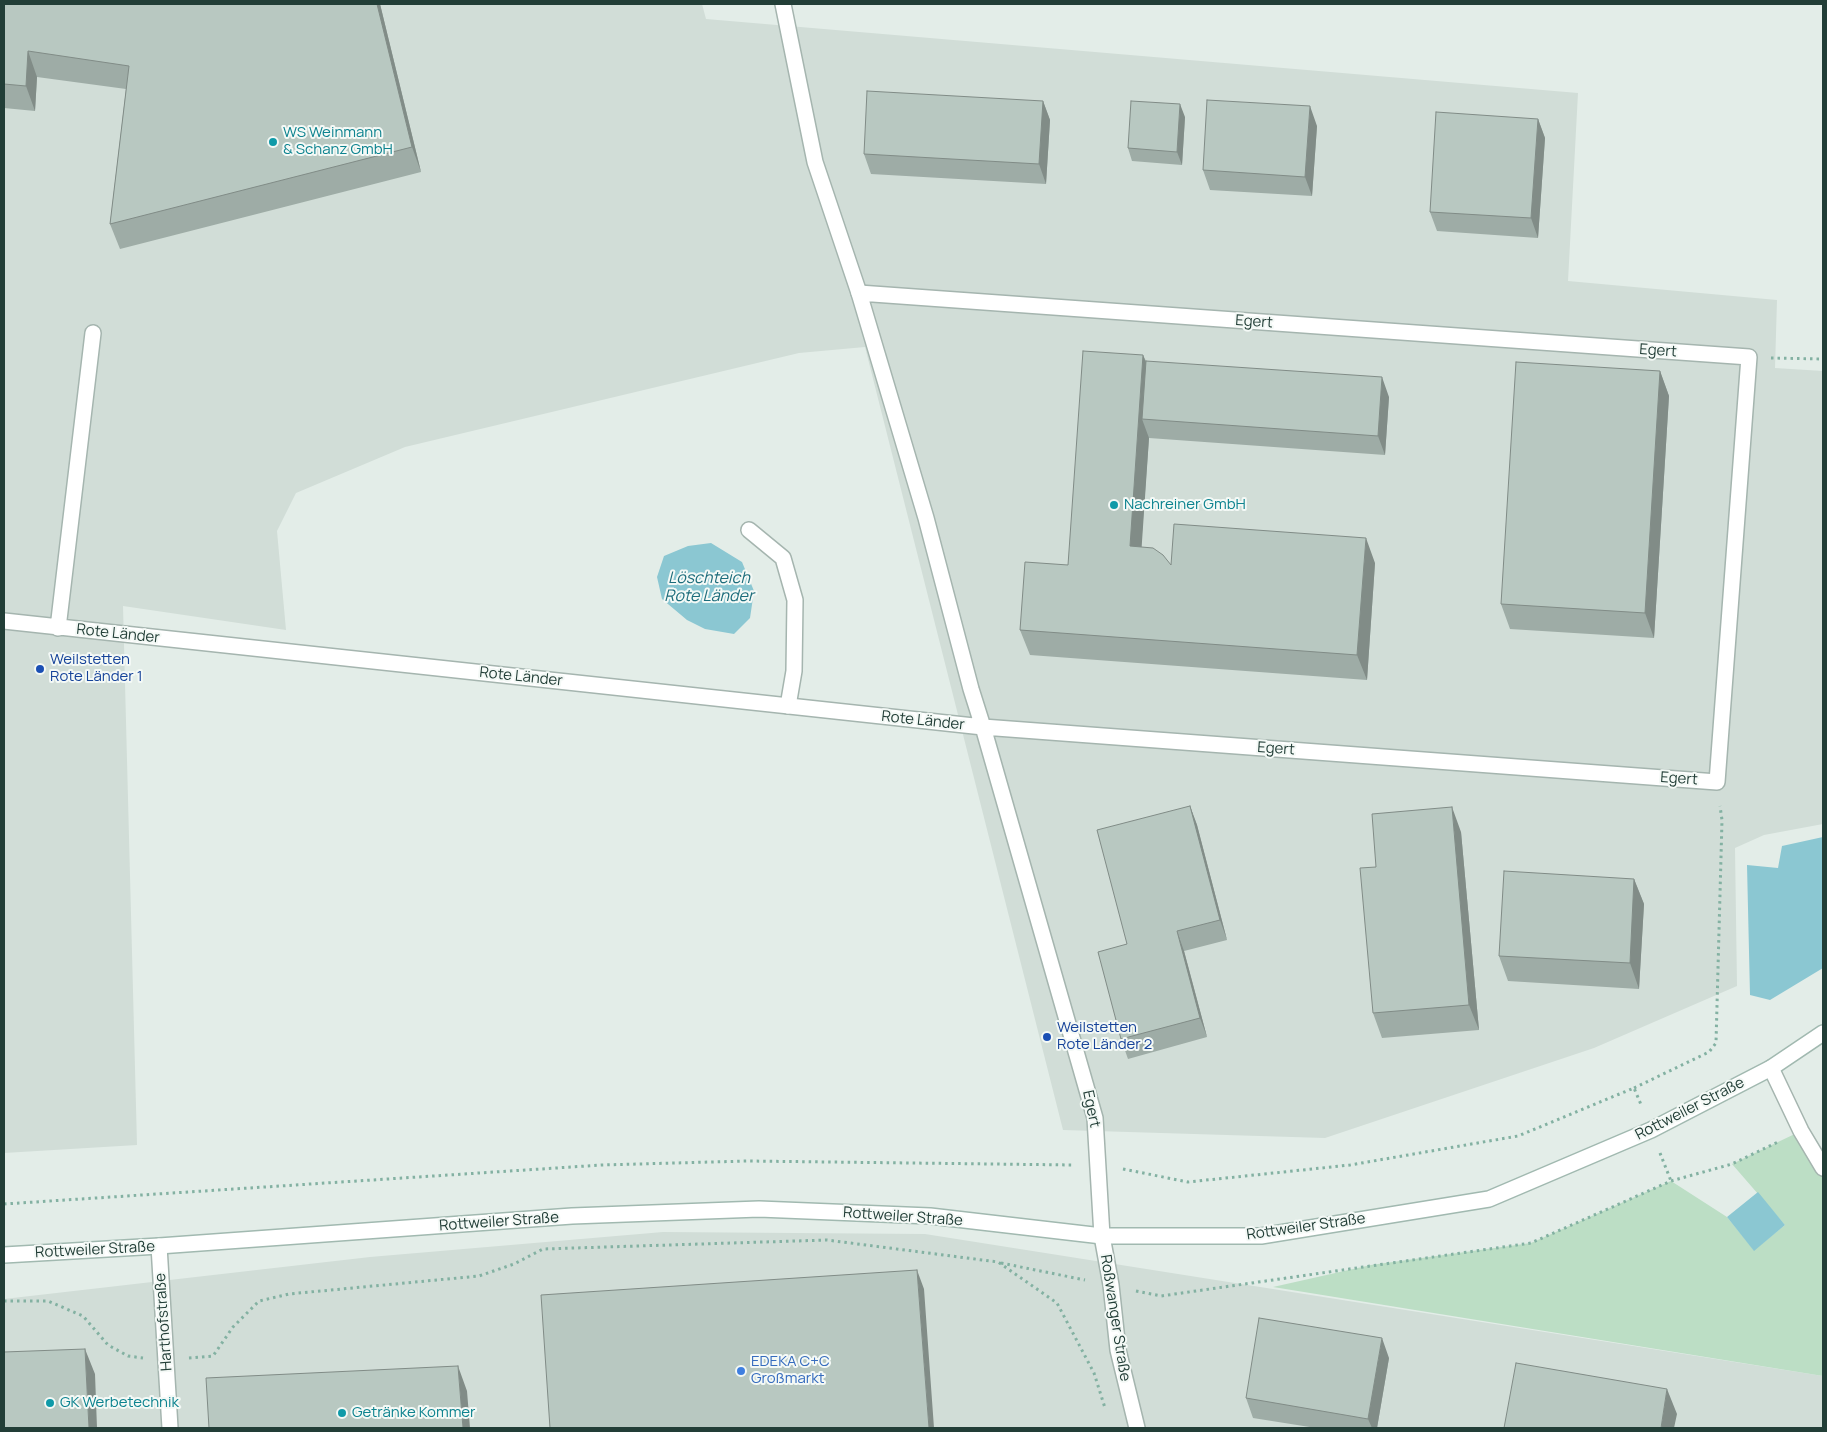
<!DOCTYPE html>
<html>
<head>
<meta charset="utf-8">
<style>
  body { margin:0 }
  #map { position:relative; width:1827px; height:1432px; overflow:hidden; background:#e3ede8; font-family:Manrope,sans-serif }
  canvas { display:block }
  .frame { position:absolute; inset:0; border:5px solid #223e37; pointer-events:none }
</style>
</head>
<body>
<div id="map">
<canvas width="1827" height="1432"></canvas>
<div class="frame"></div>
</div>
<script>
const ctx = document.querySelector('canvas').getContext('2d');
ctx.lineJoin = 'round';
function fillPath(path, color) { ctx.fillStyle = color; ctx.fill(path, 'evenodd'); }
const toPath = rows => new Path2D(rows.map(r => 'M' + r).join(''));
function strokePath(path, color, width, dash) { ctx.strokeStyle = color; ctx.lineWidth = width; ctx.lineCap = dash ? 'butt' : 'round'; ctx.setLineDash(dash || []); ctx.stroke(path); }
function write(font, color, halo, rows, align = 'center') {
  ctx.font = font + ' Manrope,sans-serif'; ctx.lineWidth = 4; ctx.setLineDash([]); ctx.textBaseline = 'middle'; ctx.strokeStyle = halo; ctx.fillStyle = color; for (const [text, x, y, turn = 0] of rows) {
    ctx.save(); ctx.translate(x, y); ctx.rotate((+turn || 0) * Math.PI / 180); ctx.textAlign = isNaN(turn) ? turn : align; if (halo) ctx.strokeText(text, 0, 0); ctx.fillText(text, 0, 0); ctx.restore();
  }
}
const built = toPath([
  [4,4,702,4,706,19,1578,93,1568,281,1777,300,1775,368,1823,371,1823,824,1764,835,1735,848,1737,986,1594,1048,1325,1138,1063,1130,865,347,799,353,405,447,296,493,277,531,286,630,123,606,137,1145,4,1153],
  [663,1232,925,1234,1823,1376,1823,1428,4,1428,4,1299,370,1257]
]);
const green = toPath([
  [1801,1131,1823,1168,1823,1376,1273,1287,1371,1265,1531,1243,1671,1181,1727,1217,1754,1250,1785,1225,1732,1164]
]);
const water = toPath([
  [711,543,742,562,754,591,750,618,734,634,705,629,687,620,662,599,657,577,664,556,688,546],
  [1823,837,1823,968,1770,1000,1750,995,1747,865,1778,868,1782,846],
  [1758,1192,1785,1225,1754,1251,1727,1217]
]);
const path = toPath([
  [1771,358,1823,359],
  [1634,1088,1709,1052,1716,1043,1722,820,1720,806],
  [1660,1153,1671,1181],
  [1123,1169,1188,1182,1350,1165,1518,1136,1634,1088,1642,1107],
  [4,1204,602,1165,748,1161,1074,1165],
  [1001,1263,1085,1280],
  [1136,1291,1161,1296,1531,1243,1671,1181,1732,1164,1780,1141],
  [4,1301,48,1301,83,1316,108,1345,128,1356,143,1358],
  [189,1358,213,1356,233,1327,259,1301,289,1294,479,1276,514,1264,543,1249,827,1240,998,1262,1057,1303,1094,1373,1105,1408]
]);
const service = toPath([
  [783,4,815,162,859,293],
  [749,530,783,558,795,600,794,671,788,706]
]);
const minor = toPath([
  [4,621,983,727,1717,782,1749,357,859,293,926,518,971,689,983,727,1095,1118,1102,1236],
  [58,628,93,333],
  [159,1246,170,1428]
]);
const tertiary = toPath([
  [1771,1068,1801,1131,1823,1168],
  [1102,1236,1111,1285,1118,1350,1137,1428]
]);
const secondary = toPath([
  [4,1255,159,1246,572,1216,759,1209,930,1216,1102,1236,1261,1236,1489,1199,1651,1130,1771,1068,1823,1033]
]);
const wall = toPath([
  [4,4,380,4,421,172,120,249,110,224,126,89,37,77,35,111,4,108],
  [1043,101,1050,120,1046,184,871,174,864,154],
  [1185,117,1182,165,1132,161,1128,148],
  [1538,119,1545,138,1538,238,1437,231,1430,212],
  [1317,126,1312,196,1210,190,1203,170],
  [1143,355,1146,361,1389,397,1385,455,1149,438,1141,547,1171,565,1375,563,1367,680,1030,655,1020,630,1068,565],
  [1660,371,1669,396,1654,638,1510,629,1501,604],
  [1190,806,1197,825,1227,940,1184,951,1207,1037,1128,1059,1121,1039,1127,944],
  [1461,832,1479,1030,1382,1038,1373,1013,1376,867],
  [1634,879,1644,904,1639,989,1508,981,1499,956],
  [1389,1358,1377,1428,1316,1428,1253,1418,1246,1398]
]);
const shadedWall = toPath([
  [377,4,380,4,421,172,412,147],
  [28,51,37,77,35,111,26,86],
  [1043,101,1050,120,1046,184,1039,164],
  [1180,104,1185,117,1182,165,1177,152],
  [1310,106,1317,126,1312,196,1305,177],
  [1538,119,1545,138,1538,238,1531,218],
  [1143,355,1153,381,1142,419,1149,438,1140,571,1130,546],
  [1660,371,1669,396,1654,638,1645,613],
  [1382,377,1389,397,1385,455,1378,436],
  [1366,538,1375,563,1367,680,1357,655],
  [1190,806,1197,825,1227,940,1220,920],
  [1452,807,1461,832,1479,1030,1469,1005],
  [1634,879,1644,904,1639,989,1630,963],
  [1177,931,1184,951,1207,1037,1200,1018],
  [917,1270,924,1289,934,1428,929,1428],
  [1382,1338,1389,1358,1377,1428,1372,1428,1368,1419],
  [85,1349,95,1374,97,1428,89,1428],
  [458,1366,467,1391,470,1428,463,1428],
  [1667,1389,1677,1414,1674,1428,1661,1428]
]);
const building = toPath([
  [4,4,377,4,412,147,110,224,129,66,28,51,26,86,4,84,4,4],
  [867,91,1043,101,1039,164,864,154,867,91],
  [1207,100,1310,106,1305,177,1203,170,1207,100],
  [1131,101,1180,104,1177,152,1128,148,1131,101],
  [1436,112,1538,119,1531,218,1430,212,1436,112],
  [1083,351,1143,355,1130,546,1153,548,1163,555,1171,565,1174,524,1366,538,1357,655,1020,630,1025,562,1068,565,1083,351],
  [1146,361,1382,377,1378,436,1142,419,1146,361],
  [1516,362,1660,371,1645,613,1501,604,1516,362],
  [1190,806,1220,920,1177,931,1200,1018,1121,1039,1098,952,1127,944,1097,830,1190,806],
  [1452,807,1469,1005,1373,1013,1360,868,1376,867,1372,814,1452,807],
  [1504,871,1634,879,1630,963,1499,956,1504,871],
  [917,1270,929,1428,550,1428,541,1295,917,1270],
  [1259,1318,1382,1338,1368,1419,1246,1398,1259,1318],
  [85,1349,89,1428,4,1428,4,1352,85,1349],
  [1516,1363,1667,1389,1661,1428,1504,1428,1516,1363],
  [458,1366,463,1428,209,1428,206,1378,458,1366]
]);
const markers = [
  [273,142,5,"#0f9aa8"],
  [1114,505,5,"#0f9aa8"],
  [40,669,5,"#1a4fb4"],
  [1047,1037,5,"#1a4fb4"],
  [741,1371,5,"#3f7fe0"],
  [50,1403,5,"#0f9aa8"],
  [342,1413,5,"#0f9aa8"]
];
const cultureNames = [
  ["WS Weinmann",283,133],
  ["& Schanz GmbH",283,150],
  ["Nachreiner GmbH",1124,505],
  ["GK Werbetechnik",60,1403],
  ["Getränke Kommer",352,1413]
];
const streetNames = [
  ["Egert",1254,322,4],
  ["Egert",1658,351,4],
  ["Rote Länder",118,634,6],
  ["Rote Länder",521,677,6],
  ["Rote Länder",923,721,6],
  ["Egert",1276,749,4],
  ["Egert",1679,779,4],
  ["Egert",1091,1109,78],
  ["Rottweiler Straße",1690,1109,-27],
  ["Rottweiler Straße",903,1217,4],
  ["Rottweiler Straße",499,1222,-4],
  ["Rottweiler Straße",1306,1227,-8],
  ["Rottweiler Straße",95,1250,-3],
  ["Roßwanger Straße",1115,1318,81],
  ["Harthofstraße",164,1322,-94]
];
const transitNames = [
  ["Weilstetten",50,660],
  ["Rote Länder 1",50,677],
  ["Weilstetten",1057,1028],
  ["Rote Länder 2",1057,1045]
];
const shopNames = [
  ["EDEKA C+C",751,1362],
  ["Großmarkt",751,1379]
];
const waterNames = [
  ["Löschteich",709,579],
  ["Rote Länder",709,597]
];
fillPath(built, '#d1ddd7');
fillPath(green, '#bcdec5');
fillPath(water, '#8bc7d2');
strokePath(service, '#a5b5af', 18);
strokePath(minor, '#a5b5af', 18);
strokePath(tertiary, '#a5b5af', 18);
strokePath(secondary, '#a1b9b0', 18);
strokePath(path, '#83b1a2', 3, [2.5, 4]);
strokePath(service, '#fff', 15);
strokePath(minor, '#fff', 15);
strokePath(tertiary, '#fff', 15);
strokePath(secondary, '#fff', 15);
fillPath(wall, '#9eaca6');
fillPath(shadedWall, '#818c87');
fillPath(building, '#b8c8c1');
strokePath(building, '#818c87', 1);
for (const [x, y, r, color] of markers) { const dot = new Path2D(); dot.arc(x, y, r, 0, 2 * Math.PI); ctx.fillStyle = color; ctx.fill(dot); strokePath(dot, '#f4f9f6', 2); }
write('15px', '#0d838f', '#f4f9f6', cultureNames, 'left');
write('15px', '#223e37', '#f4f9f6', streetNames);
write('15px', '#164399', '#f4f9f6', transitNames, 'left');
write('15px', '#366cbe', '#f4f9f6', shopNames, 'left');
write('italic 16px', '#1c6c7b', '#f4f9f6', waterNames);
</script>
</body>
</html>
